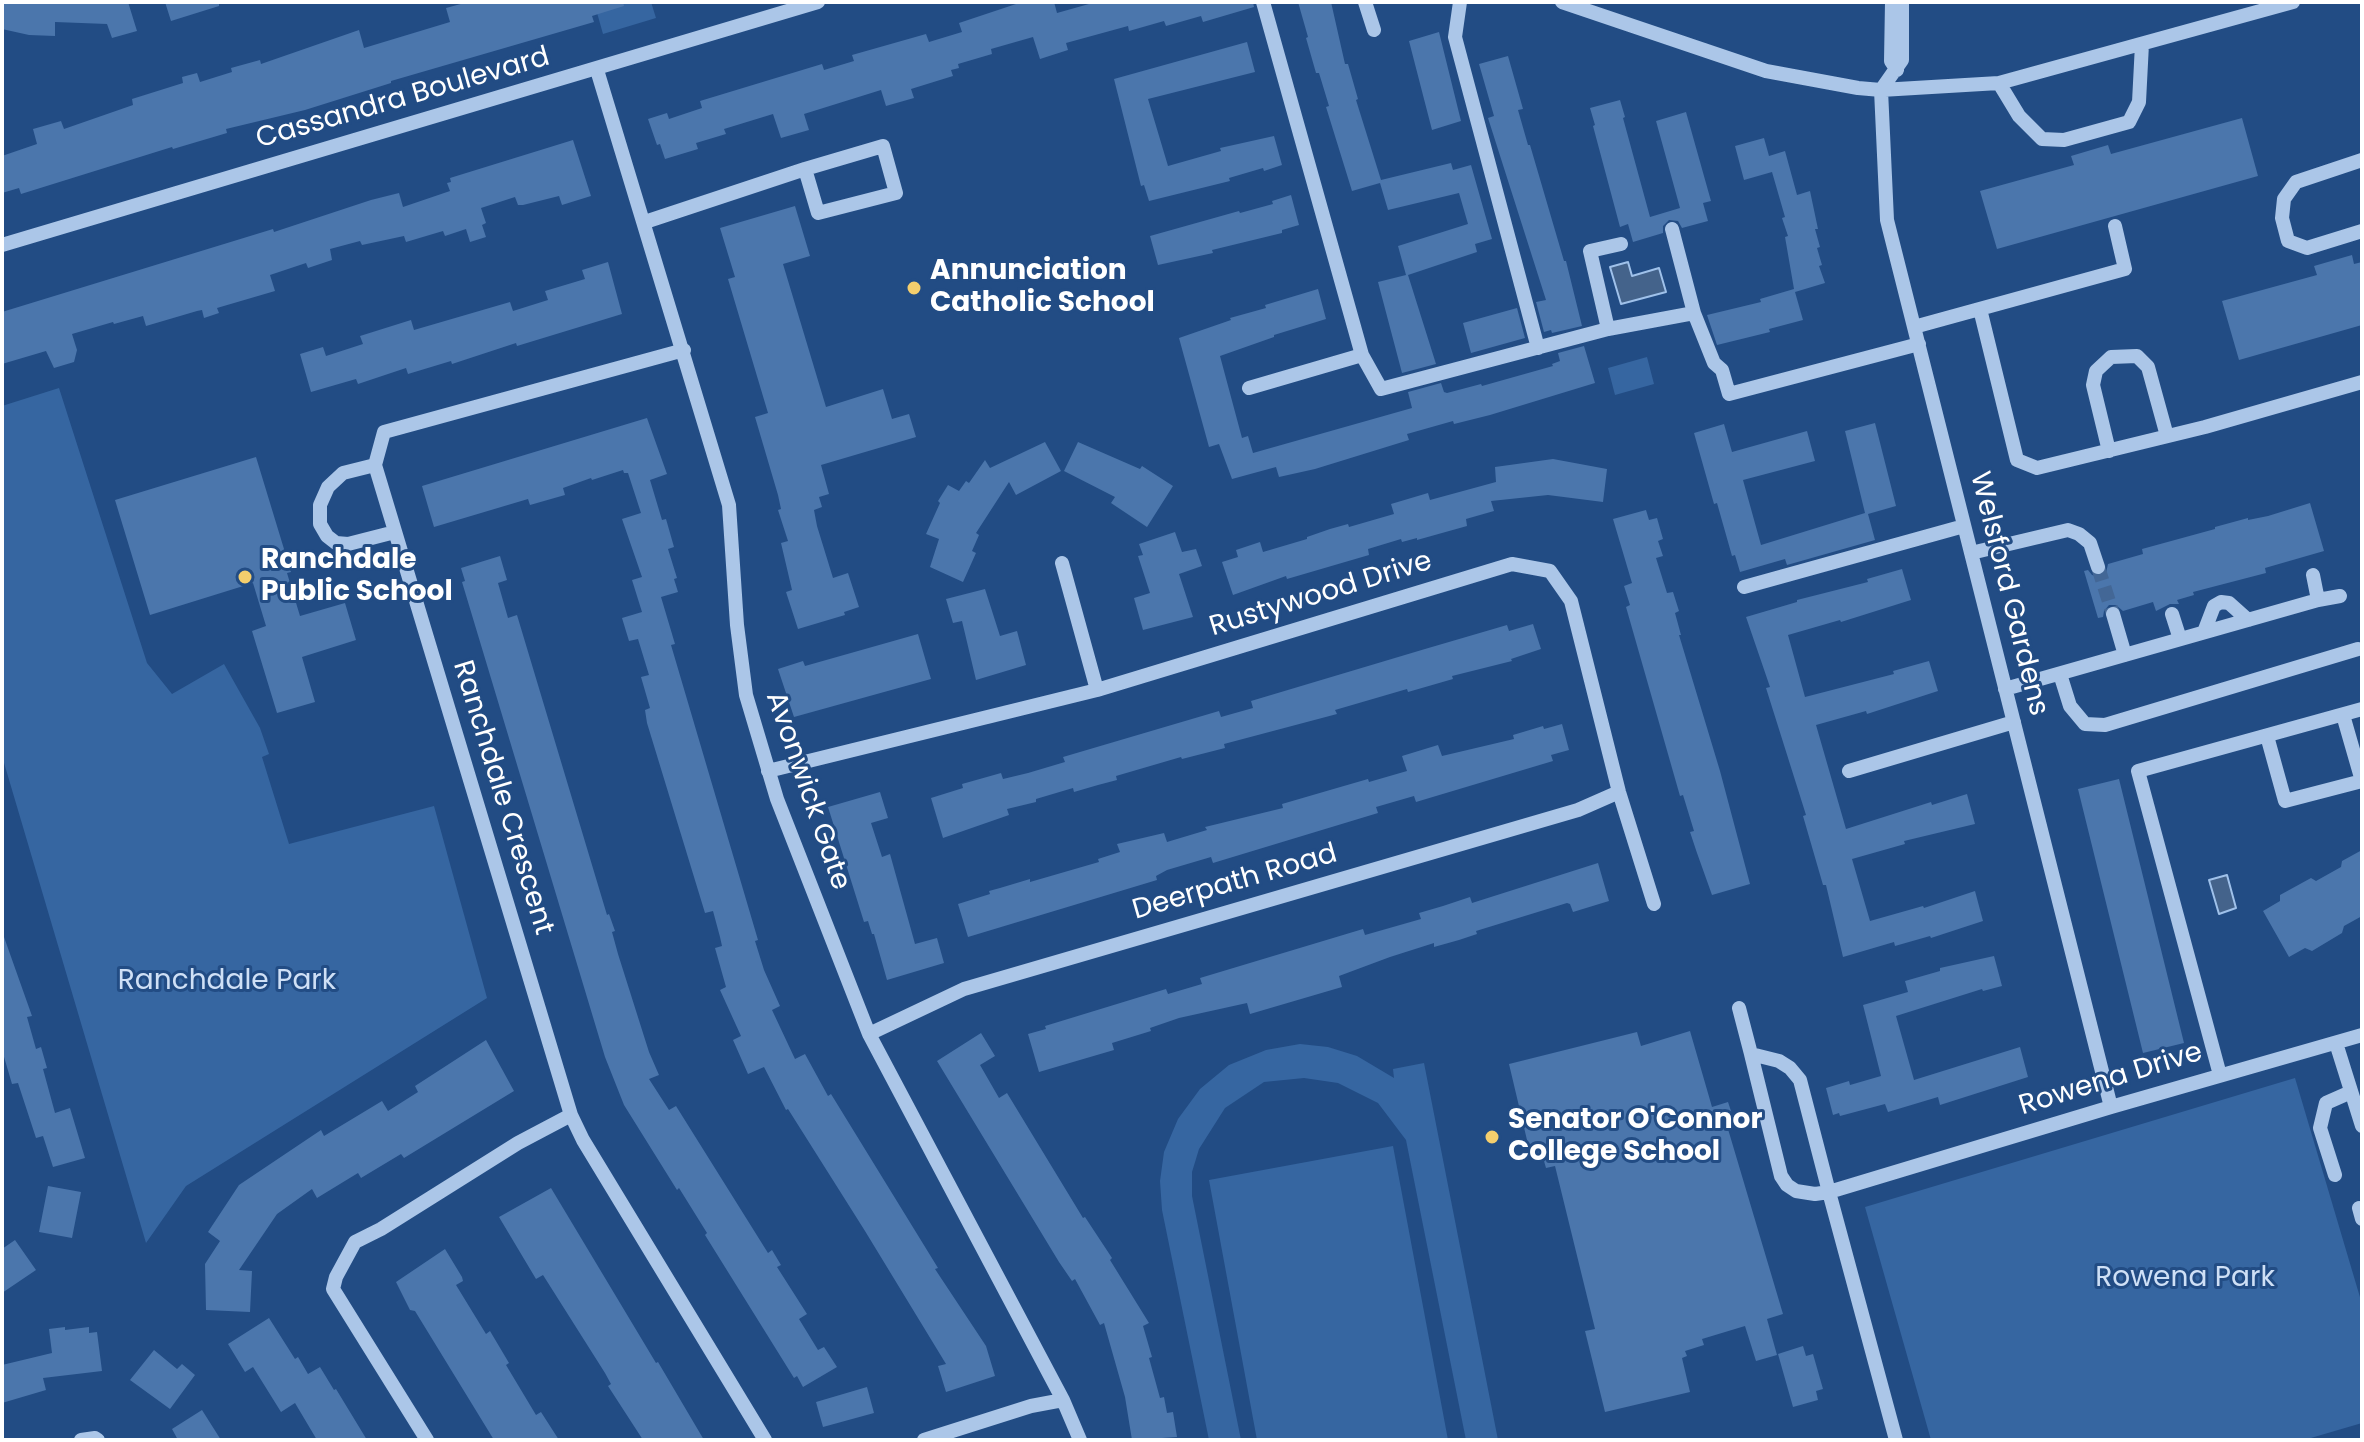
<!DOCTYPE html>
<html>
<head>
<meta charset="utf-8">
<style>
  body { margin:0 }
  #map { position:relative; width:2364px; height:1442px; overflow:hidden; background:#224c84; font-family:Poppins,sans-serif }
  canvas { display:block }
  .frame { position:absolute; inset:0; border:4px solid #fff; pointer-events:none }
</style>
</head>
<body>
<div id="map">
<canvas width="2364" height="1442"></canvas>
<div class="frame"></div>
</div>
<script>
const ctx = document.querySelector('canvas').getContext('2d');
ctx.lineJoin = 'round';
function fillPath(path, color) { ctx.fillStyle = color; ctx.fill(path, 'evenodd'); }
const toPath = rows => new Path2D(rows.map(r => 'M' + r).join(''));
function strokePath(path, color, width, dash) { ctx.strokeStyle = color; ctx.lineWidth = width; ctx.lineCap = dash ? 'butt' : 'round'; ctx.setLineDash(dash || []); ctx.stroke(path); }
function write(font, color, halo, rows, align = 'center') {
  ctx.font = font + ' Poppins,sans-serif'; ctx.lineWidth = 6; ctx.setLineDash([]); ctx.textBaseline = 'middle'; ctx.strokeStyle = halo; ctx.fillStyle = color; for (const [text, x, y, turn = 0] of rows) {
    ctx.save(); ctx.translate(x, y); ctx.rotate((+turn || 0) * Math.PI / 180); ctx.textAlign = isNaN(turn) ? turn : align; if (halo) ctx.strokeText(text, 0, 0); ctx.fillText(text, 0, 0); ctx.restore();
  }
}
const green = toPath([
  [594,2,651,2,656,18,603,34],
  [1647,357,1654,384,1615,395,1608,368],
  [59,388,147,663,172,694,224,664,260,728,269,754,262,757,289,844,434,806,487,998,186,1186,146,1243,2,756,2,406],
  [1300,1044,1328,1047,1357,1056,1394,1078,1393,1069,1424,1063,1498,1440,1466,1440,1406,1140,1378,1103,1338,1083,1304,1078,1264,1082,1225,1108,1199,1149,1192,1172,1192,1196,1241,1440,1209,1440,1162,1210,1160,1181,1164,1152,1178,1119,1200,1089,1229,1065,1266,1050],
  [2295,1078,2362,1304,2362,1423,2304,1440,1931,1440,1865,1207],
  [1393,1146,1448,1440,1257,1440,1209,1180]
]);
const water = toPath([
  [1628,262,1632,276,1659,268,1666,292,1621,304,1610,267,1628,262],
  [2227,875,2236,908,2219,914,2209,880,2227,875]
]);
const building = toPath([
  [2,2,128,2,137,31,112,38,107,24,55,22,55,36,29,35,2,29],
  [165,2,219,2,219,6,171,21],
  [468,2,623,2,624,6,592,16,594,22,391,81,391,83,305,110,226,129,227,133,173,149,172,147,21,194,19,188,2,193,2,156,37,144,33,129,61,121,64,129,133,105,132,99,183,83,182,77,197,73,200,82,232,72,231,68,260,60,261,64,359,30,364,48,450,22,446,8],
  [1022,2,1054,2,1057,13,1096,2,1253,2,1254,7,1203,22,1201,16,1166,26,1164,21,1129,31,1128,26,1066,43,1068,50,1040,59,1033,37,991,49,992,54,958,64,959,68,951,70,953,76,911,89,914,98,886,106,881,90,804,114,809,130,781,138,773,114,724,129,726,134,696,143,698,149,665,159,660,144,657,145,648,119,667,113,669,119,702,108,700,101,822,64,824,70,854,61,852,55,926,34,929,42,962,32,959,23],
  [1298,2,1331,2,1345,64,1348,64,1358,99,1356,100,1381,180,1451,163,1453,170,1471,165,1492,239,1475,244,1477,252,1408,275,1436,364,1402,373,1378,282,1406,275,1398,246,1468,224,1459,193,1388,210,1380,183,1352,191,1326,107,1329,106,1319,73,1316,73,1306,38,1308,37],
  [1439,32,1461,121,1432,130,1409,41],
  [1247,42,1255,72,1148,99,1168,166,1221,151,1220,148,1274,136,1282,165,1264,171,1263,168,1229,178,1230,181,1149,201,1144,185,1141,186,1114,79],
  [1508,56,1523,109,1518,110,1528,145,1530,145,1564,261,1566,261,1582,326,1552,333,1551,330,1544,332,1536,302,1546,300,1488,118,1494,116,1479,64],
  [1620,100,1625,117,1623,118,1650,217,1680,208,1656,121,1686,112,1711,201,1703,203,1708,221,1682,228,1678,221,1669,220,1663,226,1663,233,1633,242,1628,224,1620,227,1593,126,1595,125,1590,108],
  [2242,118,2258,176,1997,249,1980,191,2074,165,2071,156,2108,145,2111,154],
  [1764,138,1769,156,1785,151,1797,195,1810,191,1818,229,1815,229,1820,247,1817,248,1822,265,1819,266,1825,283,1795,292,1803,320,1769,329,1770,332,1717,345,1707,315,1761,302,1760,299,1794,289,1785,237,1788,236,1782,218,1785,217,1772,172,1744,180,1735,146],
  [573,140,591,196,562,205,559,196,523,205,518,205,515,197,481,208,486,223,482,225,486,237,470,242,466,229,445,236,443,231,406,242,404,236,362,245,360,241,330,249,332,260,308,268,306,263,270,275,275,291,217,308,219,313,204,318,202,310,197,311,146,326,143,316,114,324,113,322,72,334,77,350,74,362,54,368,46,351,2,364,2,312,273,229,274,232,371,200,399,193,403,207,450,191,447,183,451,182,450,178],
  [1291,195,1299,225,1282,230,1282,233,1212,250,1213,253,1158,265,1150,236,1239,211,1240,213,1273,204,1272,201],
  [795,206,810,256,783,264,826,407,883,389,892,419,909,414,916,437,821,465,829,494,819,497,822,507,814,510,817,526,833,578,848,573,859,607,844,612,845,615,798,629,786,592,792,590,781,543,788,541,778,510,781,509,778,495,755,417,768,413,728,279,735,277,720,228],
  [2352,255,2354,264,2362,262,2362,325,2239,360,2222,301,2317,275,2314,266],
  [608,262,622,314,517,346,516,343,452,364,451,361,408,374,406,368,358,384,356,379,311,392,300,354,323,347,326,356,363,344,360,336,411,320,414,330,510,302,513,311,548,300,545,291,585,279,582,270],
  [1318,289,1326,319,1274,335,1274,337,1220,356,1242,438,1248,436,1253,453,1412,408,1408,392,1441,383,1444,392,1447,393,1481,384,1482,386,1553,366,1552,364,1560,361,1558,353,1584,346,1595,383,1490,415,1454,424,1453,421,1407,434,1409,440,1315,469,1279,477,1276,467,1232,479,1219,444,1209,447,1179,338,1231,320,1230,318,1266,308,1265,305],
  [1517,308,1525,338,1471,353,1463,323],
  [647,418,667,474,650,480,662,520,666,519,674,547,668,549,677,578,674,579,678,592,661,597,675,644,671,645,758,940,755,941,764,970,780,1006,772,1010,795,1059,805,1054,828,1096,831,1094,938,1268,935,1269,986,1346,995,1376,946,1392,938,1366,946,1364,865,1231,788,1109,786,1110,764,1067,748,1074,733,1040,741,1036,720,990,726,987,715,948,722,946,720,937,713,911,705,913,647,723,645,710,650,708,641,677,649,675,638,639,629,641,622,618,642,612,632,580,642,577,622,519,641,513,628,473,624,473,623,470,592,480,591,478,563,488,565,495,530,505,528,499,434,527,422,486],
  [1875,423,1896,506,1868,514,1875,540,1787,565,1785,559,1740,572,1735,555,1732,556,1717,503,1714,504,1694,433,1724,424,1732,452,1807,431,1815,461,1743,480,1761,545,1865,513,1845,431],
  [1045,442,1061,471,1016,495,1009,482,976,533,979,535,972,551,976,553,963,582,930,567,939,539,926,534,940,503,938,501,948,485,959,491,966,481,969,483,985,460,990,468],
  [1078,442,1140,469,1142,466,1173,486,1147,527,1111,503,1115,497,1064,471],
  [256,457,291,572,287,573,300,616,345,603,356,640,302,657,315,702,277,713,252,631,266,626,253,583,150,615,115,500],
  [1553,459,1607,469,1603,502,1548,495,1491,501,1494,511,1466,519,1467,526,1417,540,1417,538,1402,542,1401,539,1368,549,1369,555,1287,579,1286,576,1233,595,1222,562,1238,557,1236,550,1260,542,1263,552,1307,539,1307,537,1330,529,1348,524,1349,527,1394,514,1391,504,1428,493,1430,500,1496,482,1495,467],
  [2310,503,2324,551,2265,568,2266,573,2193,592,2194,595,2177,600,2179,604,2170,604,2156,611,2153,602,2123,611,2116,605,2109,605,2104,611,2103,617,2098,618,2084,571,2088,570,2092,575,2100,577,2106,573,2108,564,2143,554,2142,549,2215,529,2215,527,2248,518,2248,520,2268,516],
  [1646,510,1649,520,1657,518,1663,539,1658,541,1663,556,1656,558,1667,593,1673,592,1679,611,1675,613,1681,635,1679,635,1720,771,1750,884,1712,895,1697,853,1690,832,1694,831,1683,795,1680,796,1626,607,1630,605,1624,586,1632,583,1613,519],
  [1175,532,1182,552,1196,549,1202,566,1179,574,1193,617,1143,630,1134,598,1150,593,1138,556,1143,555,1139,544],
  [500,556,507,580,498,583,508,618,517,615,607,915,609,914,615,931,612,932,618,954,649,1052,659,1075,649,1079,669,1110,676,1106,768,1253,772,1250,781,1265,777,1267,807,1314,799,1319,818,1350,824,1347,837,1367,803,1387,797,1376,794,1378,705,1235,707,1233,679,1188,677,1190,624,1105,605,1057,462,582,465,581,461,568],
  [1902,569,1911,600,1841,622,1840,620,1788,635,1805,697,1894,674,1893,671,1929,661,1938,691,1867,714,1866,711,1816,725,1846,829,1931,802,1932,805,1967,794,1975,824,1904,841,1905,844,1852,859,1870,921,1923,906,1924,908,1975,891,1983,921,1931,938,1930,936,1895,946,1894,942,1843,957,1826,885,1823,885,1803,816,1806,815,1766,688,1770,687,1746,617,1797,602,1797,600,1868,582,1867,579],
  [985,589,1000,636,1017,631,1026,665,976,680,962,621,953,623,946,599],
  [1533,624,1541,649,1511,659,1512,661,1452,676,1453,679,1408,692,1407,689,1335,710,1337,714,1224,744,1225,748,1182,759,1181,757,1116,776,1117,780,1098,785,1074,792,1073,788,1036,799,1036,802,1007,809,1009,815,943,838,931,798,963,788,962,784,1001,773,1003,779,1028,773,1065,762,1063,757,1219,711,1221,717,1253,708,1251,701,1425,649,1507,625,1509,631],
  [918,634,931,679,794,717,778,669,803,661,805,666],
  [1562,724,1569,750,1551,755,1553,761,1416,802,1414,796,1376,807,1378,813,1213,863,1211,857,1167,870,1156,876,1157,880,968,937,958,904,990,894,989,891,1000,888,1030,879,1030,882,1099,862,1098,859,1120,852,1117,844,1164,833,1167,842,1207,830,1205,827,1283,808,1282,804,1330,790,1368,779,1369,782,1407,771,1402,756,1438,745,1442,756,1514,739,1513,735,1543,726,1544,729],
  [2119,779,2184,1043,2143,1053,2078,789],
  [880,792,888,818,871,823,882,857,890,854,915,944,937,938,944,963,887,980,874,934,872,934,868,921,864,922,828,807],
  [2362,850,2362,916,2344,926,2342,933,2312,951,2305,948,2289,957,2263,911,2280,901,2280,895,2311,878,2316,881,2341,867,2342,861],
  [1598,863,1609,901,1573,912,1570,904,1567,903,1476,931,1477,934,1459,940,1434,947,1434,943,1390,957,1339,976,1342,987,1250,1014,1247,1003,1179,1018,1150,1028,1151,1031,1112,1043,1114,1050,1039,1072,1028,1034,1046,1029,1045,1026,1166,989,1168,994,1202,984,1200,978,1363,929,1365,935,1421,919,1419,913,1443,906,1470,897,1472,903],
  [4,937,32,1016,27,1017,36,1049,41,1047,47,1068,43,1069,55,1113,70,1108,85,1158,53,1167,43,1136,36,1138,18,1083,12,1084,2,1050,2,938],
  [1994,956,2002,986,1983,991,1982,989,1896,1016,1914,1080,2020,1047,2028,1077,1940,1105,1938,1097,1888,1112,1885,1104,1840,1116,1839,1113,1833,1115,1826,1088,1849,1081,1850,1085,1881,1076,1863,1005,1908,992,1905,981,1940,971,1940,968],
  [1690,1031,1712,1107,1728,1102,1733,1117,1725,1119,1783,1314,1767,1319,1777,1355,1756,1361,1745,1326,1702,1339,1704,1345,1685,1351,1687,1356,1682,1358,1690,1392,1605,1412,1585,1331,1595,1329,1555,1166,1546,1168,1542,1154,1531,1157,1509,1064,1637,1032,1641,1046],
  [981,1033,995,1056,980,1065,999,1098,1007,1093,1083,1218,1085,1217,1112,1258,1110,1260,1149,1323,1143,1326,1152,1357,1149,1358,1160,1398,1164,1397,1167,1413,1173,1412,1177,1437,1132,1440,1125,1397,1104,1323,1100,1325,1075,1279,1072,1281,1059,1262,937,1061],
  [486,1040,514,1091,404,1158,401,1154,361,1178,358,1173,317,1198,312,1189,277,1214,239,1270,252,1271,250,1312,206,1310,205,1264,220,1241,208,1232,239,1185,321,1130,324,1136,382,1101,388,1111,418,1092,415,1086],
  [48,1186,81,1192,72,1238,39,1232],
  [551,1188,656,1363,658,1362,704,1440,643,1440,608,1386,611,1384,605,1373,543,1275,536,1279,499,1217],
  [15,1240,36,1270,2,1293,2,1249],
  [445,1249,462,1277,463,1281,456,1285,486,1334,490,1331,509,1363,506,1365,536,1415,541,1412,559,1440,494,1440,415,1311,410,1310,396,1282],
  [269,1318,295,1359,298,1357,308,1374,320,1367,334,1390,336,1389,367,1440,317,1440,295,1403,281,1412,253,1367,245,1372,228,1344],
  [65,1327,65,1330,89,1327,89,1333,97,1332,102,1371,43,1378,46,1390,2,1403,2,1365,52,1353,49,1329],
  [1803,1346,1806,1356,1813,1354,1823,1389,1816,1391,1818,1400,1793,1407,1778,1354],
  [154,1350,177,1369,182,1364,195,1375,170,1409,130,1380],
  [867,1387,874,1413,823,1427,816,1402],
  [202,1410,221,1440,178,1440,172,1429]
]);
const minorTunnel = toPath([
  [2098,567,2113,614]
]);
const minor = toPath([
  [1365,2,1374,30],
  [1460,2,1455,37,1538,348],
  [1562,2,1766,71,1858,88,1881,90,1999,83,2293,2],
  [1892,2,1891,61,1897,70],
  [597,70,729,505,737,625,746,695,777,799,869,1034,1063,1400,1080,1440],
  [1999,83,2019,116,2042,139,2064,140,2129,122,2139,102,2142,44],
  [1881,90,1887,220,2111,1107],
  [1881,90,1902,60,1902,2],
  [2362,160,2296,182,2284,199,2282,218,2288,241,2307,248,2362,231],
  [645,222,805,169,883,146,896,193,818,213,805,169],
  [2,245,818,2],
  [1980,309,2017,460,2037,468,2205,427,2362,382],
  [1694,313,1714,363,1722,370,1729,394,1919,344],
  [1914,327,2125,269,2115,226],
  [1608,329,1694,313,1672,229],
  [684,350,384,432,375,465,571,1115,583,1140,765,1440],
  [1362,355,1381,389,1608,329,1590,251,1621,244],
  [1249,388,1362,355,1263,2],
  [2109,451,2093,385,2096,371,2111,357,2137,356,2148,367,2167,436],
  [375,465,343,473,328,487,320,505,320,524,327,536,336,543,348,544,395,532],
  [1971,553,2068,530,2079,534,2090,543,2098,567],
  [1062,563,1097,690],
  [1744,587,1964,526],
  [2318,600,2340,596],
  [2113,614,2125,655],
  [2172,614,2180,639],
  [2204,632,2214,606,2221,602,2229,603,2248,620],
  [2060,674,2070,706,2085,724,2105,725,2358,649],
  [2005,689,2318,600,2313,575],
  [2343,715,2362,781],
  [2267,736,2285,801,2362,781],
  [768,771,1097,690,1512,564,1550,571,1571,601,1619,792,1654,904],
  [1849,771,2014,722],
  [1739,1008,1751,1054,1779,1061,1790,1068,1800,1080,1829,1192,1815,1194,1796,1191,1787,1185,1781,1176,1751,1054],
  [869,1034,964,989,1578,810,1619,792],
  [2336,1043,2362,1126],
  [2220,1075,2138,771,2362,709],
  [2335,1175,2320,1128,2326,1103,2351,1092],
  [2359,1208,2362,1219],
  [81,1440,95,1438,98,1440],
  [427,1440,333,1289,336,1277,355,1242,381,1229,518,1143,571,1115],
  [924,1440,1031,1406,1063,1400],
  [1896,1440,1829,1192,2111,1107,2362,1035]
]);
const markers = [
  [914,288,8,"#f4ce6d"],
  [245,577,8,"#f4ce6d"],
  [1492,1137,8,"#f4ce6d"]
];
const streetNames = [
  ["Cassandra Boulevard",403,99,-16],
  ["Welsford Gardens",2008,594,76],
  ["Rustywood Drive",1321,595,-17],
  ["Avonwick Gate",807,791,71],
  ["Ranchdale Crescent",502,798,73],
  ["Deerpath Road",1235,883,-16],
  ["Rowena Drive",2111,1080,-17]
];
const poiNames = [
  ["Annunciation",930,272],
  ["Catholic School",930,304],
  ["Ranchdale",261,561],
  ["Public School",261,593],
  ["Senator O'Connor",1508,1121],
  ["College School",1508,1153]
];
const parkNames = [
  ["Ranchdale Park",227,982],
  ["Rowena Park",2185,1279]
];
fillPath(green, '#3666a1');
fillPath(water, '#44638b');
strokePath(water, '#9fc1ea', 2);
fillPath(building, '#4b76ac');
strokePath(minorTunnel, '#436796', 14, [14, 7]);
strokePath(minor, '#abc6e8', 14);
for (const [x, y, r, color] of markers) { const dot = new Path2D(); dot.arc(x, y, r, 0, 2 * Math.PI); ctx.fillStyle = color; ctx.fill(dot); strokePath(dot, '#224c84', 3); }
write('28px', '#fff', '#224c84', streetNames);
write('bold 28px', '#fff', '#224c84', poiNames, 'left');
write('28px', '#cfe0f6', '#224c84', parkNames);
</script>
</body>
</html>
